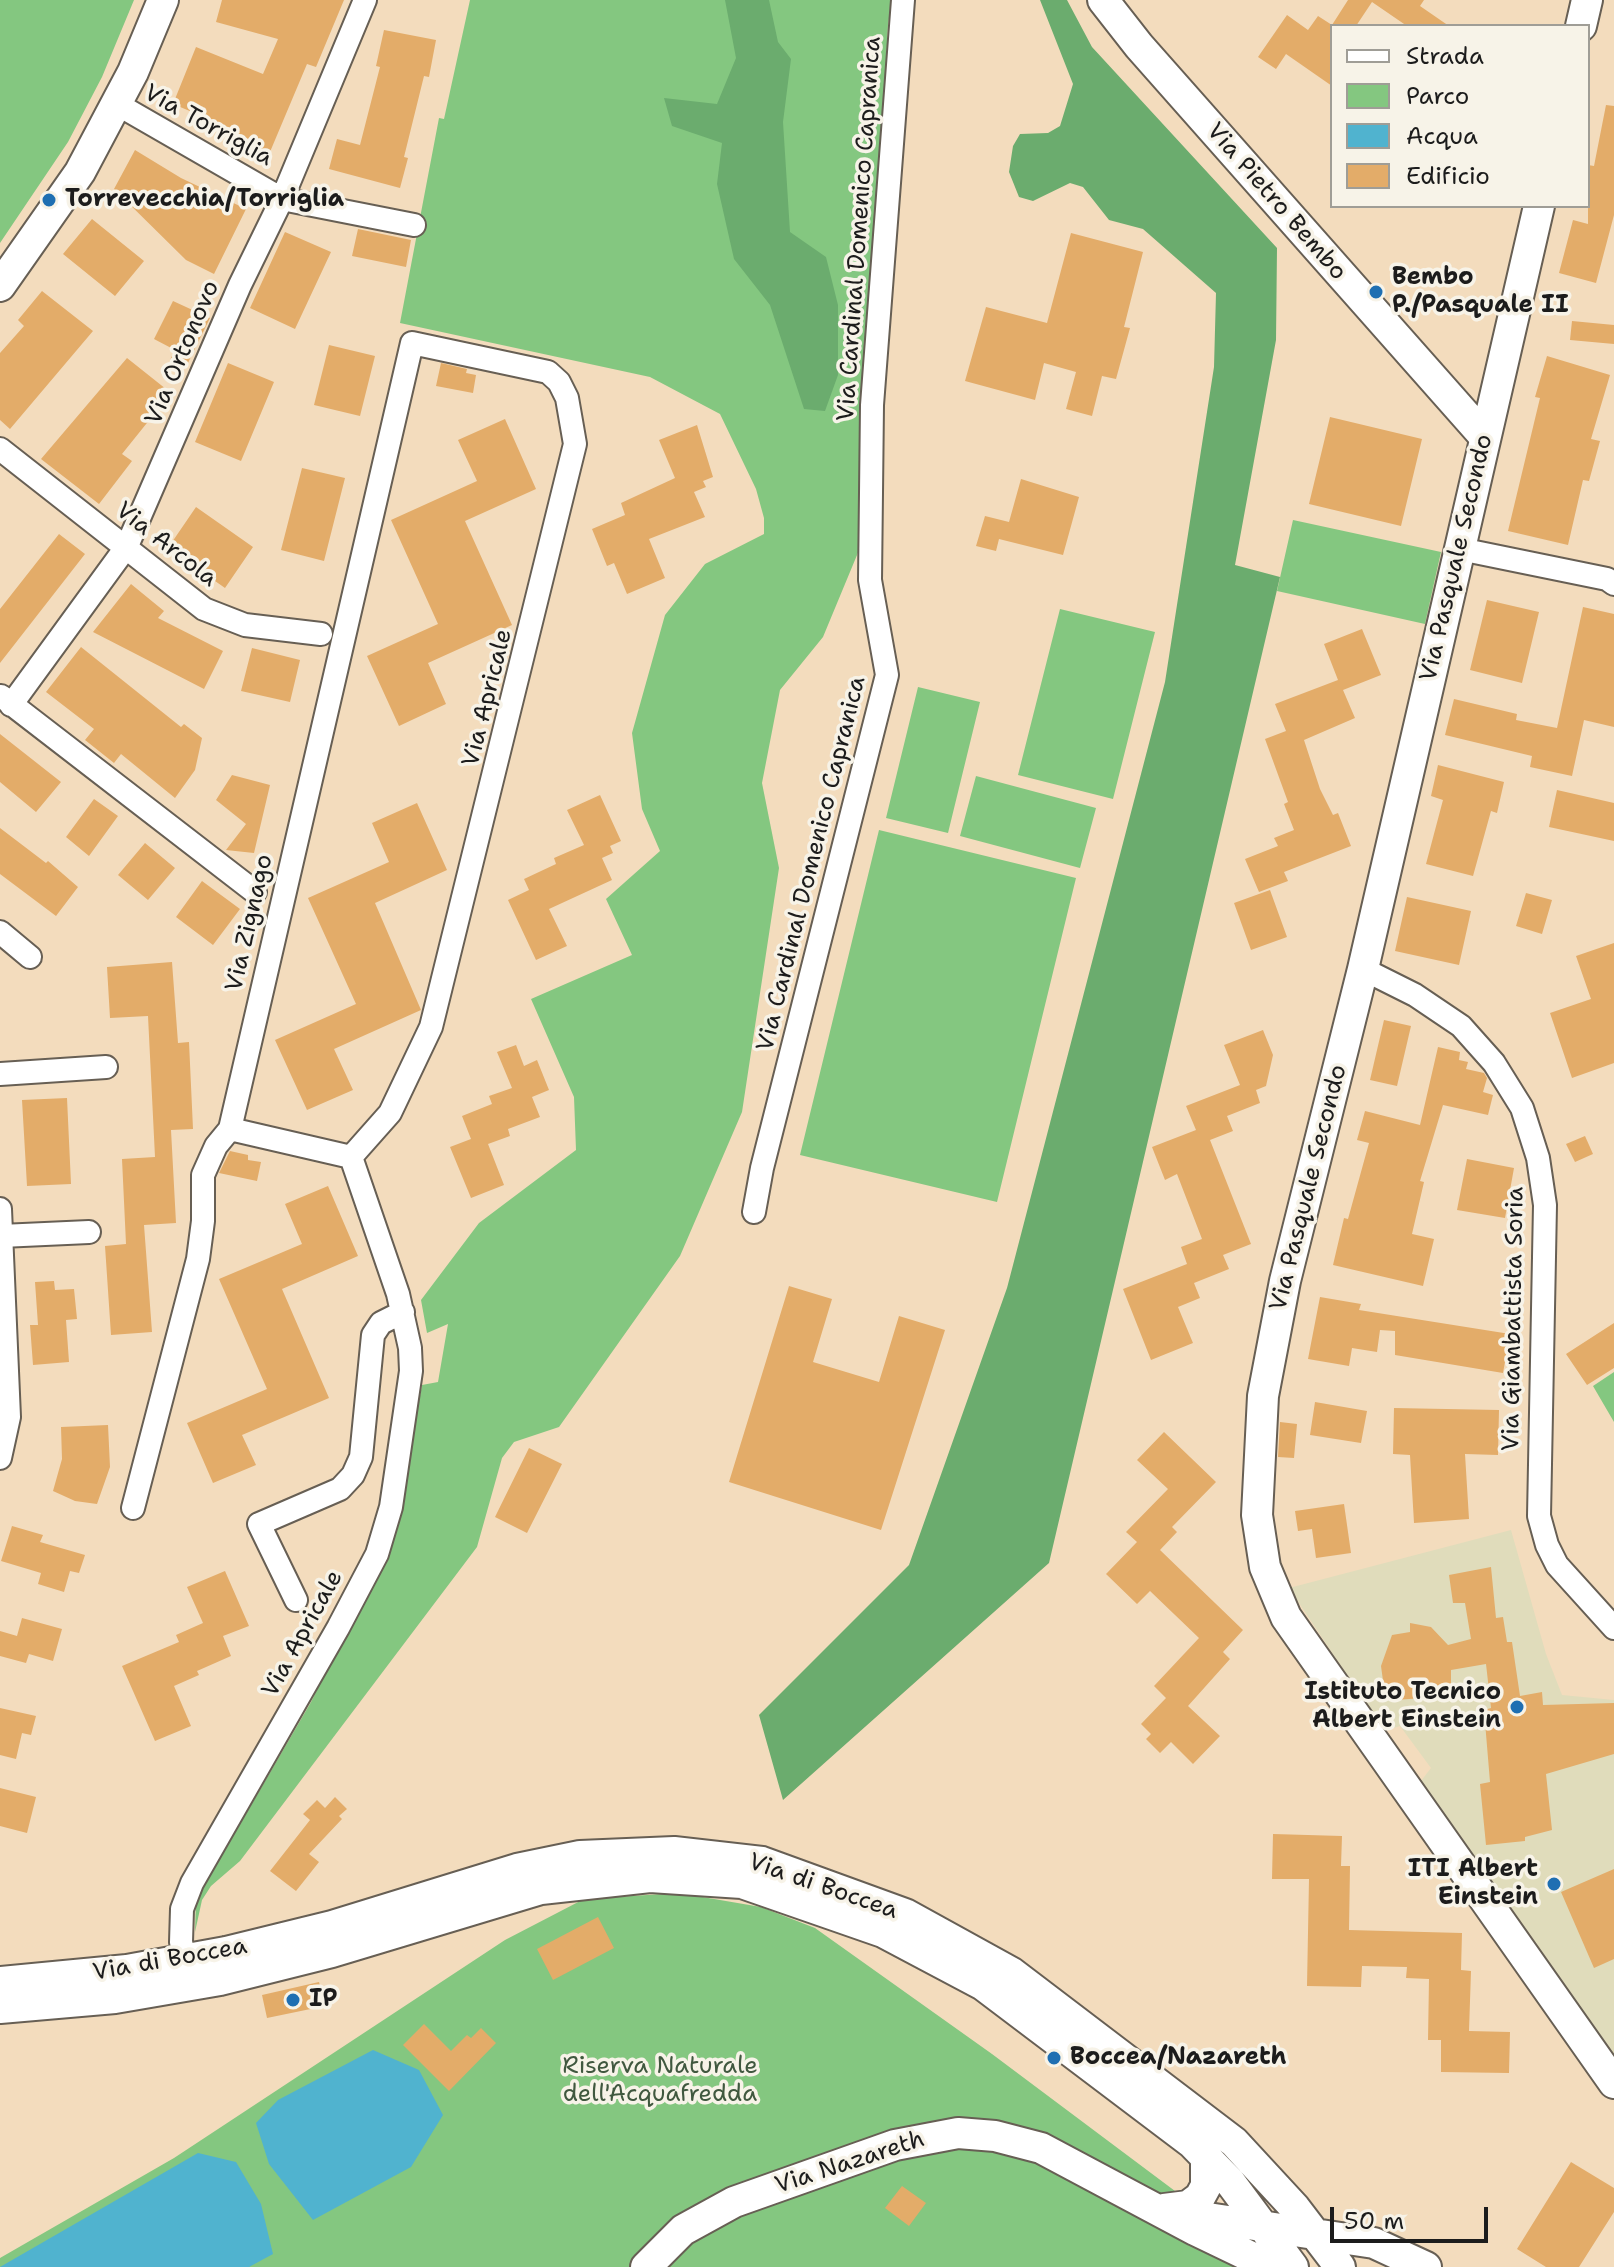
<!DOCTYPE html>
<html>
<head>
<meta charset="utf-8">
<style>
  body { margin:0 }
  #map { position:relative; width:1614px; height:2267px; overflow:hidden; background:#f3dcbd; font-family:"Shantell Sans",sans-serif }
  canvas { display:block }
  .legend { position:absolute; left:1330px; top:24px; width:260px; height:184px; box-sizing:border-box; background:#f7f3e8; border:2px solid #9f9d96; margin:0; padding:10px 14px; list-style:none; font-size:24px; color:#1c1c1c }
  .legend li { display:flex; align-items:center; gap:16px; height:40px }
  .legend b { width:40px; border:2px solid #9f9d96 }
  .scale { position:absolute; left:1330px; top:2207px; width:158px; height:36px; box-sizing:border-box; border:4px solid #1c1c1c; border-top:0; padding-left:10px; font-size:24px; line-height:28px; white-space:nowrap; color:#1c1c1c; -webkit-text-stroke:6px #f7f3e8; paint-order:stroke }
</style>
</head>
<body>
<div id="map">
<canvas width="1614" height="2267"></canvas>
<ul class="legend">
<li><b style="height:10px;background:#fff"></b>Strada</li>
<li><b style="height:22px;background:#84c780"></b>Parco</li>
<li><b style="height:22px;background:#50b3cf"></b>Acqua</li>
<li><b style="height:22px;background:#e3ac69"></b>Edificio</li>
</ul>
<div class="scale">50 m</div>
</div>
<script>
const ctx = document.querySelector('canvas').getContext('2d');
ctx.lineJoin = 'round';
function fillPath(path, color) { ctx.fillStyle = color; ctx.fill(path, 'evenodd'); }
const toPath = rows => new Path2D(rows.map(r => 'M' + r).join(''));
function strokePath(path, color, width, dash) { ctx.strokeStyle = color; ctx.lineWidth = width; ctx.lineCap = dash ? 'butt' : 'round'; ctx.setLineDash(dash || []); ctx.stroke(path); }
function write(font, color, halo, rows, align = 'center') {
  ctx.font = font + ' "Shantell Sans",sans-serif'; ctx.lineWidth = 7; ctx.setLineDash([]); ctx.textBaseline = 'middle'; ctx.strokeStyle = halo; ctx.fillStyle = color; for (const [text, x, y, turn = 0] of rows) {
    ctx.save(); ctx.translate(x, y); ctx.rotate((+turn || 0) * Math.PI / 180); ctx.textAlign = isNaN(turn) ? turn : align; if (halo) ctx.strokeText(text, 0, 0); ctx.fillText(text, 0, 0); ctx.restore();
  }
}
const built = toPath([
  [1511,1530,1546,1654,1562,1695,1614,1700,1614,2057,1421,1781,1431,1768,1400,1726,1384,1731,1289,1588]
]);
const green = toPath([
  [0,0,134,0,102,77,68,142,0,243],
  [470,0,892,0,888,25,862,543,823,637,780,690,762,783,779,868,742,1112,680,1256,559,1427,514,1442,502,1458,477,1547,240,1861,211,1886,202,1900,195,1932,196,1900,311,1702,395,1532,422,1385,438,1382,448,1324,427,1333,421,1300,479,1223,576,1150,574,1097,531,999,632,955,606,899,660,851,642,809,632,733,665,615,705,564,764,534,764,518,756,489,720,414,650,377,400,323,439,118,444,119],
  [1293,520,1441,552,1425,624,1277,591],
  [1060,609,1155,632,1113,799,1018,775],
  [918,687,980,702,948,833,886,818],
  [976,776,1096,808,1080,868,960,836],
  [879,830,1076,878,997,1202,800,1155],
  [1614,1372,1614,1422,1593,1386],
  [679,1893,761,1907,815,1928,992,2054,1183,2197,1250,2267,0,2267,0,2258,174,2158,505,1940,584,1899]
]);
const forest = toPath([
  [725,0,769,0,778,42,791,59,783,122,790,232,826,257,838,305,838,375,825,411,804,409,770,305,734,259,717,184,722,143,672,126,664,98,717,104,736,58],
  [1040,0,1067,0,1092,47,1277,248,1276,340,1235,565,1280,577,1049,1563,783,1800,759,1715,909,1565,1007,1288,1165,682,1214,367,1216,293,1143,229,1109,220,1083,187,1070,183,1033,201,1019,197,1009,172,1013,146,1020,134,1048,133,1060,126,1073,84]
]);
const water = toPath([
  [373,2050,419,2070,443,2115,411,2167,313,2220,269,2164,256,2123,278,2100],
  [198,2153,236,2162,261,2204,273,2254,249,2267,0,2267]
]);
const building = toPath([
  [222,0,344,0,316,67,307,64,267,159,234,146,240,132,173,104,196,47,263,74,278,39,216,22],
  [1348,0,1424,0,1420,6,1449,26,1407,26,1372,2,1356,26,1332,26,1332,86,1286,54,1276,69,1258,57,1287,15,1308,30,1318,16,1332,25],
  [384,30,436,40,429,77,424,76,404,157,408,158,400,188,329,169,337,139,360,145,380,67,376,66],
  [1606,105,1614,106,1614,215,1596,283,1559,273,1573,220,1588,224,1588,165,1594,166],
  [135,150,181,178,246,209,214,274,186,260,114,189],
  [92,219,144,261,115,296,63,254],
  [358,229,411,240,406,267,352,256],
  [285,232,331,252,295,329,250,308],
  [1071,233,1143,252,1124,327,1130,328,1116,379,1102,376,1092,416,1066,409,1076,372,1044,363,1035,400,965,381,986,307,1047,323],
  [42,291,93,331,10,429,0,420,0,353,24,326,18,320],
  [173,301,210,318,186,367,170,360,175,350,154,339],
  [1572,321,1614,325,1614,344,1570,340],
  [329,345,375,356,360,416,314,405],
  [1547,356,1610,375,1591,439,1600,441,1589,481,1583,480,1568,545,1508,531,1540,398,1535,397],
  [127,358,171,393,122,454,132,461,99,504,41,459],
  [228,363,274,382,241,461,195,442],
  [441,363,467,369,466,373,476,375,473,393,436,386],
  [1330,417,1422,439,1401,526,1309,504],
  [505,419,536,489,465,521,512,625,428,663,446,704,399,726,367,656,438,624,391,520,477,481,458,440],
  [697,425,713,477,703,481,706,487,694,492,705,517,649,539,665,578,627,594,614,563,607,566,592,529,625,515,621,503,675,478,659,440],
  [302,468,345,478,324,561,281,550],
  [1021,479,1079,497,1063,555,999,539,996,551,976,546,985,516,1009,522],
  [196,507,253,547,225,588,168,548],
  [59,534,85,554,0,663,0,609],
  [131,584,164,611,158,618,223,651,204,689,93,632],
  [1487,600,1539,612,1522,683,1470,670],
  [1583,607,1614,614,1614,727,1584,720,1572,776,1530,767,1532,756,1445,735,1454,699,1517,714,1516,720,1557,728],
  [1362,629,1381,675,1343,690,1355,718,1304,740,1320,789,1333,815,1338,813,1351,846,1284,872,1288,881,1259,892,1245,859,1278,846,1274,838,1294,830,1284,804,1288,802,1265,739,1286,731,1275,704,1338,680,1324,644],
  [81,647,181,727,184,724,202,738,195,770,175,798,121,754,114,763,85,740,94,729,46,692],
  [252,648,300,660,290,702,241,691],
  [0,734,61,782,36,812,0,782],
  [1438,765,1504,782,1497,813,1491,811,1473,876,1426,864,1443,800,1431,796],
  [232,775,270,785,254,853,226,850,246,824,216,800],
  [1557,790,1614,803,1614,841,1549,827],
  [600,795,621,841,610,846,613,853,602,858,612,880,549,909,567,946,536,960,508,900,529,890,524,879,556,864,554,858,584,845,567,810],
  [94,799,118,816,89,856,66,837],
  [417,803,447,870,375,903,421,1010,334,1049,353,1090,307,1110,275,1040,356,1004,308,898,389,862,372,823],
  [0,828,46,863,48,861,78,887,56,916,0,874],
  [145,843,175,868,148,900,118,875],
  [202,881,240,909,213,945,176,917],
  [1270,890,1287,937,1251,950,1234,903],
  [1526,893,1552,900,1542,934,1516,926],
  [1407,897,1471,911,1459,965,1395,951],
  [1614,943,1614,1063,1572,1078,1550,1013,1591,999,1576,956],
  [172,962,178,1043,189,1042,193,1129,171,1130,176,1223,144,1225,152,1332,111,1335,105,1246,126,1244,122,1159,155,1157,148,1016,110,1018,107,967],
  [1384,1020,1411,1026,1397,1086,1370,1080],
  [1263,1030,1273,1055,1266,1086,1256,1090,1260,1103,1227,1116,1233,1131,1210,1140,1251,1244,1223,1255,1229,1269,1194,1283,1200,1298,1178,1307,1193,1343,1151,1360,1123,1289,1187,1264,1181,1247,1202,1239,1177,1174,1165,1180,1152,1147,1196,1130,1186,1106,1240,1085,1224,1045],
  [516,1045,524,1066,537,1060,549,1090,532,1097,540,1117,508,1129,510,1136,488,1144,504,1185,471,1198,450,1147,471,1139,462,1116,492,1104,489,1096,512,1088,497,1052],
  [1438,1047,1460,1052,1459,1060,1468,1062,1466,1069,1484,1073,1487,1078,1483,1092,1493,1095,1488,1115,1443,1105,1420,1181,1424,1182,1412,1234,1434,1239,1423,1286,1333,1265,1344,1218,1348,1219,1369,1143,1357,1140,1365,1111,1420,1125],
  [67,1098,71,1184,27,1186,22,1100],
  [1585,1136,1593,1154,1575,1162,1566,1144],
  [230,1151,248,1155,248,1160,261,1162,257,1181,219,1173],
  [1467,1159,1514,1168,1505,1218,1457,1210],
  [328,1186,358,1256,282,1289,329,1398,242,1435,256,1465,213,1483,187,1423,267,1389,219,1279,302,1244,285,1204],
  [54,1281,55,1290,74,1289,77,1319,66,1320,69,1362,33,1365,30,1325,38,1325,35,1282],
  [789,1286,832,1299,813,1362,879,1382,899,1316,945,1330,881,1530,729,1482],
  [1320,1297,1361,1304,1359,1310,1510,1334,1503,1373,1395,1355,1395,1331,1380,1330,1377,1352,1352,1348,1349,1366,1308,1359],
  [1614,1323,1614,1368,1587,1385,1566,1354],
  [1315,1402,1367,1411,1361,1443,1310,1435],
  [1394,1408,1499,1410,1498,1455,1465,1454,1469,1519,1414,1523,1410,1455,1393,1454],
  [1280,1422,1297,1424,1294,1458,1278,1457],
  [108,1425,110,1467,97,1504,75,1501,53,1491,62,1459,61,1427],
  [1164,1432,1216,1482,1172,1527,1177,1532,1160,1550,1243,1630,1223,1652,1230,1659,1188,1706,1220,1736,1193,1764,1171,1742,1160,1753,1146,1739,1151,1734,1141,1724,1166,1698,1154,1686,1199,1638,1150,1591,1137,1604,1106,1574,1137,1542,1126,1532,1168,1489,1137,1460],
  [529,1448,562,1464,527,1533,495,1517],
  [1344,1504,1351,1553,1316,1558,1312,1529,1298,1531,1295,1511],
  [12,1526,43,1535,40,1542,85,1555,79,1573,70,1571,64,1592,38,1584,41,1573,1,1561],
  [1491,1567,1496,1618,1503,1617,1507,1642,1512,1642,1520,1696,1542,1692,1543,1705,1614,1703,1614,1754,1546,1774,1552,1830,1525,1837,1525,1841,1486,1845,1480,1784,1490,1782,1484,1710,1491,1708,1486,1664,1451,1670,1451,1690,1438,1697,1395,1700,1385,1695,1381,1666,1392,1635,1410,1632,1410,1623,1431,1627,1448,1645,1471,1639,1465,1603,1453,1603,1449,1575],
  [225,1571,249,1626,223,1636,231,1656,197,1671,199,1675,174,1686,191,1726,155,1741,122,1666,179,1642,176,1635,203,1623,187,1587],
  [22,1618,62,1629,53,1661,29,1654,26,1663,0,1656,0,1631,17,1636],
  [0,1708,36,1716,31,1735,22,1733,16,1759,0,1755],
  [0,1788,36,1797,27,1833,0,1826],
  [335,1797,347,1809,339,1816,342,1819,309,1854,319,1862,296,1891,270,1871,310,1820,303,1814,317,1800,325,1808],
  [1273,1834,1342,1836,1341,1866,1350,1866,1349,1930,1462,1933,1461,1970,1471,1971,1469,2031,1510,2032,1509,2073,1441,2072,1441,2040,1428,2040,1429,1979,1406,1978,1407,1967,1362,1966,1361,1987,1307,1986,1309,1879,1272,1879],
  [1614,1869,1614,1959,1594,1968,1561,1892],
  [598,1917,614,1948,553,1980,537,1949],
  [319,1982,325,2006,267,2018,262,1995],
  [424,2024,451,2051,467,2035,471,2038,481,2028,496,2043,449,2091,403,2045],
  [1571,2162,1614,2188,1614,2212,1579,2267,1546,2267,1517,2249],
  [902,2186,926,2203,909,2226,885,2208]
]);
const street = toPath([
  [117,104,282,199,414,225],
  [0,449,204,609,245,625,321,634],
  [1460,549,1607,579,1614,584],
  [1,696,255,892],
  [11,705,127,546,240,285,282,199,365,0],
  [0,932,30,957],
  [1363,969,1415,995,1461,1026,1494,1063,1522,1108,1538,1158,1545,1205,1539,1516,1547,1545,1557,1565,1614,1628],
  [0,1074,106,1067],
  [230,1129,351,1157],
  [0,1209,9,1417,0,1458],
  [754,1212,762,1168,887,675,870,580,872,405,903,0],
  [1,1236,89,1232],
  [133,1508,198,1259,203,1221,203,1175,216,1146,230,1129,412,343,548,372,559,382,567,398,575,444,431,1027,390,1113,351,1157],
  [296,1600,259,1524,340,1489,353,1475,361,1457,373,1335,381,1323,403,1312],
  [188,1972,181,1942,182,1909,192,1883,338,1628,377,1554,391,1507,411,1371,410,1348,398,1294,351,1157]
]);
const secondary = toPath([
  [1103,0,1139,46,1484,436],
  [1581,26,1587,0],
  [1539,206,1363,969,1285,1281,1263,1396,1257,1515,1265,1567,1286,1617,1614,2083],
  [0,286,80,172,133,72,163,0],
  [0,1982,127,1970,226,1952,332,1926,517,1869,580,1856,674,1852,762,1862,905,1914,1012,1973,1234,2142,1295,2208,1340,2267],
  [0,2008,115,1998,220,1980,332,1952,541,1889,650,1877,742,1883,883,1932,983,1985,1192,2143,1230,2182,1293,2267],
  [1164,2209,1188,2206,1200,2197,1206,2186,1206,2156],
  [1188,2215,1374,2243,1426,2267],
  [646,2267,683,2230,734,2202,895,2145,958,2133,995,2136,1041,2148,1195,2230,1272,2267]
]);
const markers = [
  [49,200,8,"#1f6fb2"],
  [1376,292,8,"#1f6fb2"],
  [1517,1707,8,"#1f6fb2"],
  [1554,1884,8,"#1f6fb2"],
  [293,2000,8,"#1f6fb2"],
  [1054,2058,8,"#1f6fb2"]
];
const streetNames = [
  ["Via Torriglia",208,126,29],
  ["Via Pietro Bembo",1276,202,49],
  ["Via Cardinal Domenico Capranica",860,229,-86],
  ["Via Ortonovo",183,353,-67],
  ["Via Arcola",166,545,38],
  ["Via Pasquale Secondo",1457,558,-77],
  ["Via Apricale",488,698,-76],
  ["Via Cardinal Domenico Capranica",812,864,-76],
  ["Via Zignago",250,923,-77],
  ["Via Pasquale Secondo",1309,1188,-76],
  ["Via Giambattista Soria",1514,1319,-89],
  ["Via Apricale",303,1634,-61],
  ["Via di Boccea",823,1887,19],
  ["Via di Boccea",170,1960,-10],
  ["Via Nazareth",850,2163,-18]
];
const poiNames = [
  ["Torrevecchia/Torriglia",65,200],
  ["Bembo",1392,278],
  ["P./Pasquale II",1392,306],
  ["Istituto Tecnico",1501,1693,"right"],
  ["Albert Einstein",1501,1721,"right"],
  ["ITI Albert",1538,1870,"right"],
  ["Einstein",1538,1898,"right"],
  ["IP",309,2000],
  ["Boccea/Nazareth",1070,2058]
];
const parkNames = [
  ["Riserva Naturale",660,2067],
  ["dell'Acquafredda",660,2095]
];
fillPath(built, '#e0dcbb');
fillPath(green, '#84c780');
fillPath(forest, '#6bac6e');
fillPath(water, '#50b3cf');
fillPath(building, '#e3ac69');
strokePath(street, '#675f54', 26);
strokePath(secondary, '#675f54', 34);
strokePath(street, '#fff', 22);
strokePath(secondary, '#fff', 30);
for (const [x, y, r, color] of markers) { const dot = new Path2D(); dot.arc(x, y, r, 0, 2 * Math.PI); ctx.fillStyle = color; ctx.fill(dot); strokePath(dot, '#f7f3e8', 3); }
write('24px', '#1c1c1c', '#f7f3e8', streetNames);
write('bold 24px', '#1c1c1c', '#f7f3e8', poiNames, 'left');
write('24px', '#40583f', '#f7f3e8', parkNames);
</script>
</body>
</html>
